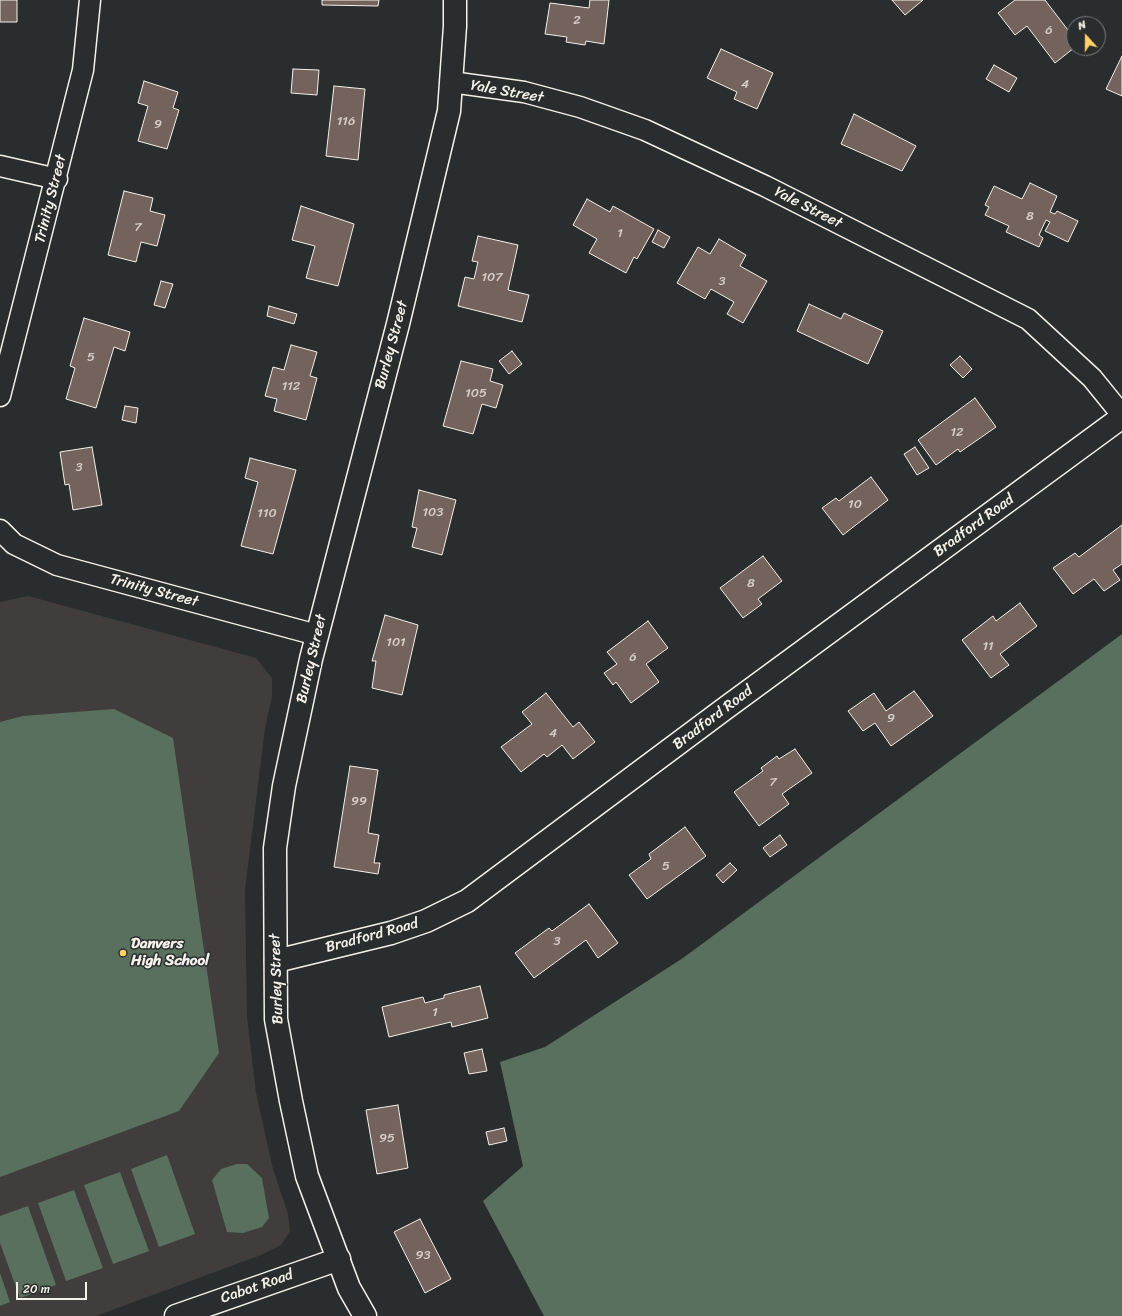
<!DOCTYPE html>
<html>
<head>
<meta charset="utf-8">
<style>
  body { margin:0 }
  #map { position:relative; width:1122px; height:1316px; overflow:hidden; background:#2a2d2e; font-family:Sriracha,sans-serif }
  canvas { display:block }
  .north { position:absolute; left:1066px; top:16px; width:40px; height:40px; box-sizing:border-box; background:#2a2d2e; border:1px solid #7b7b78; border-radius:50%; rotate:339deg; font-size:11px; font-weight:700; line-height:16px; text-align:center; color:#f4f1e8 }
  .north::after { content:''; display:block; margin:auto; width:14px; height:18px; background:#ffd166; clip-path:polygon(50% 0,100% 100%,50% 72%,0 100%) }
  .scale { position:absolute; left:16px; top:1282px; width:71px; height:18px; box-sizing:border-box; border:2px solid #f4f1e8; border-top:0; padding-left:5px; font-size:12px; line-height:14px; white-space:nowrap; color:#f4f1e8; -webkit-text-stroke:3px #2a2d2e; paint-order:stroke }
</style>
</head>
<body>
<div id="map">
<canvas width="1122" height="1316"></canvas>
<div class="north">N</div>
<div class="scale">20 m</div>
</div>
<script>
const ctx = document.querySelector('canvas').getContext('2d');
ctx.lineJoin = 'round';
function fillPath(path, color) { ctx.fillStyle = color; ctx.fill(path, 'evenodd'); }
const toPath = rows => new Path2D(rows.map(r => 'M' + r).join(''));
function strokePath(path, color, width, dash) { ctx.strokeStyle = color; ctx.lineWidth = width; ctx.lineCap = dash ? 'butt' : 'round'; ctx.setLineDash(dash || []); ctx.stroke(path); }
function write(font, color, halo, rows, align = 'center') {
  ctx.font = font + ' Sriracha,sans-serif'; ctx.lineWidth = 3; ctx.setLineDash([]); ctx.textBaseline = 'middle'; ctx.strokeStyle = halo; ctx.fillStyle = color; for (const [text, x, y, turn = 0] of rows) {
    ctx.save(); ctx.translate(x, y); ctx.rotate((+turn || 0) * Math.PI / 180); ctx.textAlign = isNaN(turn) ? turn : align; if (halo) ctx.strokeText(text, 0, 0); ctx.fillText(text, 0, 0); ctx.restore();
  }
}
const built = toPath([
  [28,596,256,658,272,678,272,697,265,728,245,890,247,1017,256,1093,273,1169,288,1214,290,1231,281,1245,261,1255,96,1316,0,1316,0,602]
]);
const green = toPath([
  [1122,634,1122,1316,544,1316,483,1201,523,1166,500,1062,545,1047,683,958],
  [114,709,173,738,219,1053,179,1111,0,1177,0,722,23,716],
  [167,1155,195,1234,159,1247,131,1169],
  [237,1164,247,1164,262,1178,269,1218,262,1227,243,1233,227,1232,212,1180,221,1169],
  [120,1172,149,1251,113,1264,84,1185],
  [74,1190,103,1268,66,1281,38,1203],
  [28,1206,56,1285,20,1298,0,1243,0,1216],
  [0,1273,10,1302,0,1306]
]);
const building = toPath([
  [0,0,17,0,17,22,0,22,0,0],
  [322,0,379,0,378,6,322,5,322,0],
  [590,0,609,0,604,44,586,41,585,45,566,42,567,37,545,34,550,3,589,8,590,0],
  [892,0,923,0,905,15,892,0],
  [1015,0,1045,0,1074,38,1074,48,1055,63,1027,26,1015,35,998,13,1015,0],
  [721,49,773,73,757,109,734,99,737,92,707,78,721,49],
  [1122,56,1122,96,1106,89,1122,56],
  [994,65,1017,78,1009,92,986,79,994,65],
  [293,69,319,70,317,95,291,93,293,69],
  [144,81,178,92,173,108,179,110,167,149,138,141,148,106,138,103,144,81],
  [334,86,365,89,358,160,326,156,334,86],
  [854,114,916,146,902,171,841,144,854,114],
  [1030,183,1057,196,1050,212,1055,214,1057,211,1078,221,1068,242,1045,231,1050,222,1046,220,1039,235,1043,238,1039,247,1006,232,1009,226,985,215,989,207,985,205,994,186,1022,199,1030,183],
  [124,191,153,198,150,211,165,215,157,246,141,242,136,262,108,255,124,191],
  [587,199,610,212,613,206,654,229,637,259,634,257,626,273,589,253,597,239,573,225,587,199],
  [301,206,354,224,338,286,306,278,315,246,292,240,301,206],
  [658,230,670,237,664,248,652,242,658,230],
  [478,236,518,245,508,290,529,295,522,322,458,306,465,277,474,279,478,262,472,261,478,236],
  [719,239,746,255,740,266,767,281,743,323,727,314,734,302,711,289,705,299,677,283,698,247,710,254,719,239],
  [161,281,173,284,165,308,154,305,161,281],
  [809,304,841,319,844,313,883,331,868,364,797,331,809,304],
  [269,306,297,314,294,324,267,316,269,306],
  [84,318,130,332,125,351,114,347,96,408,66,399,75,368,70,366,84,318],
  [291,345,317,352,310,376,317,378,306,420,274,411,277,399,265,396,273,367,284,370,291,345],
  [512,351,522,364,509,374,499,361,512,351],
  [960,356,972,369,963,378,950,365,960,356],
  [461,361,493,369,490,381,503,385,496,408,482,404,473,434,443,426,461,361],
  [975,398,996,427,960,452,958,449,936,465,918,440,975,398],
  [125,406,138,408,136,423,122,420,125,406],
  [92,447,102,505,73,510,69,484,65,485,60,452,92,447],
  [915,447,929,468,917,475,904,454,915,447],
  [250,458,296,470,273,554,241,546,258,482,245,478,250,458],
  [871,477,888,500,843,535,822,508,836,498,839,501,871,477],
  [419,490,456,500,442,555,412,547,417,528,412,527,419,490],
  [1122,525,1122,564,1113,570,1120,580,1104,591,1094,579,1073,594,1053,568,1075,553,1079,557,1122,525],
  [763,556,782,581,758,599,762,604,743,618,720,588,763,556],
  [1020,603,1037,626,1000,654,1009,665,991,678,962,640,993,616,996,621,1020,603],
  [385,615,418,625,402,695,372,688,376,661,372,661,385,615],
  [648,621,668,648,646,664,659,682,631,703,616,682,613,685,604,673,617,664,607,652,648,621],
  [914,691,933,716,891,746,875,723,863,731,848,711,874,693,886,711,914,691],
  [546,693,573,727,579,722,595,742,573,759,562,745,547,757,544,754,521,772,501,747,532,724,522,712,546,693],
  [795,749,812,773,782,794,789,804,759,826,734,792,763,771,761,768,777,756,779,759,795,749],
  [350,766,378,770,368,833,379,835,374,863,380,863,378,874,334,867,350,766],
  [685,827,706,856,647,899,629,875,651,859,649,854,685,827],
  [780,835,787,845,770,857,763,848,780,835],
  [730,863,737,870,723,883,716,875,730,863],
  [589,904,618,943,598,958,586,940,534,978,515,953,549,928,552,931,589,904],
  [480,986,488,1018,452,1027,451,1022,389,1037,382,1007,423,997,425,1003,444,998,444,995,480,986],
  [482,1049,487,1071,469,1074,464,1053,482,1049],
  [398,1105,408,1168,377,1174,366,1110,398,1105],
  [504,1128,507,1141,489,1145,486,1132,504,1128],
  [420,1219,451,1279,425,1293,394,1232,420,1219]
]);
const minor = toPath([
  [451,82,524,92,580,107,645,130,765,186,1028,319,1092,378,1122,415],
  [0,166,57,179],
  [0,396,83,70,90,0],
  [0,530,14,544,57,565,317,635]
]);
const tertiary = toPath([
  [276,961,391,933,426,921,467,901,723,710,1122,417],
  [176,1316,339,1259]
]);
const secondary = toPath([
  [365,1316,349,1288,307,1176,291,1101,276,1019,275,848,284,786,311,659,398,324,449,111,455,26,455,0]
]);
const markers = [
  [123,953,4,"#ffd166"]
];
const numberNames = [
  ["2",577,21],
  ["6",1049,31],
  ["4",745,85],
  ["116",346,122],
  ["9",158,125],
  ["8",1030,217],
  ["7",138,228],
  ["1",620,234],
  ["107",492,278],
  ["3",722,282],
  ["5",91,358],
  ["112",291,387],
  ["105",476,394],
  ["12",957,433],
  ["3",79,468],
  ["10",855,505],
  ["103",433,513],
  ["110",267,514],
  ["8",751,584],
  ["101",396,643],
  ["11",988,647],
  ["6",633,658],
  ["9",891,719],
  ["4",553,734],
  ["7",773,783],
  ["99",359,802],
  ["5",666,867],
  ["3",557,942],
  ["1",435,1013],
  ["95",387,1139],
  ["93",423,1256]
];
const streetNames = [
  ["Yale Street",507,92,10],
  ["Trinity Street",51,199,-76],
  ["Yale Street",808,208,27],
  ["Burley Street",392,345,-75],
  ["Bradford Road",974,526,-36],
  ["Trinity Street",154,591,15],
  ["Burley Street",312,659,-77],
  ["Bradford Road",713,718,-37],
  ["Bradford Road",372,936,-15],
  ["Burley Street",277,979,-92],
  ["Cabot Road",257,1287,-19]
];
const poiNames = [
  ["Danvers",131,944],
  ["High School",131,961]
];
fillPath(built, '#403d3c');
fillPath(green, '#58705d');
fillPath(building, '#74625d');
strokePath(building, '#f4f1e8', 1);
strokePath(minor, '#f4f1e8', 23);
strokePath(tertiary, '#f4f1e8', 25);
strokePath(secondary, '#f4f1e8', 25);
strokePath(minor, '#2a2d2e', 20);
strokePath(tertiary, '#2a2d2e', 22);
strokePath(secondary, '#2a2d2e', 22);
for (const [x, y, r, color] of markers) { const dot = new Path2D(); dot.arc(x, y, r, 0, 2 * Math.PI); ctx.fillStyle = color; ctx.fill(dot); strokePath(dot, '#2a2d2e', 1.5); }
write('13px', '#d4cdc5', null, numberNames);
write('15px', '#f4f1e8', '#2a2d2e', streetNames);
write('bold 15px', '#f4f1e8', '#2a2d2e', poiNames, 'left');
</script>
</body>
</html>
